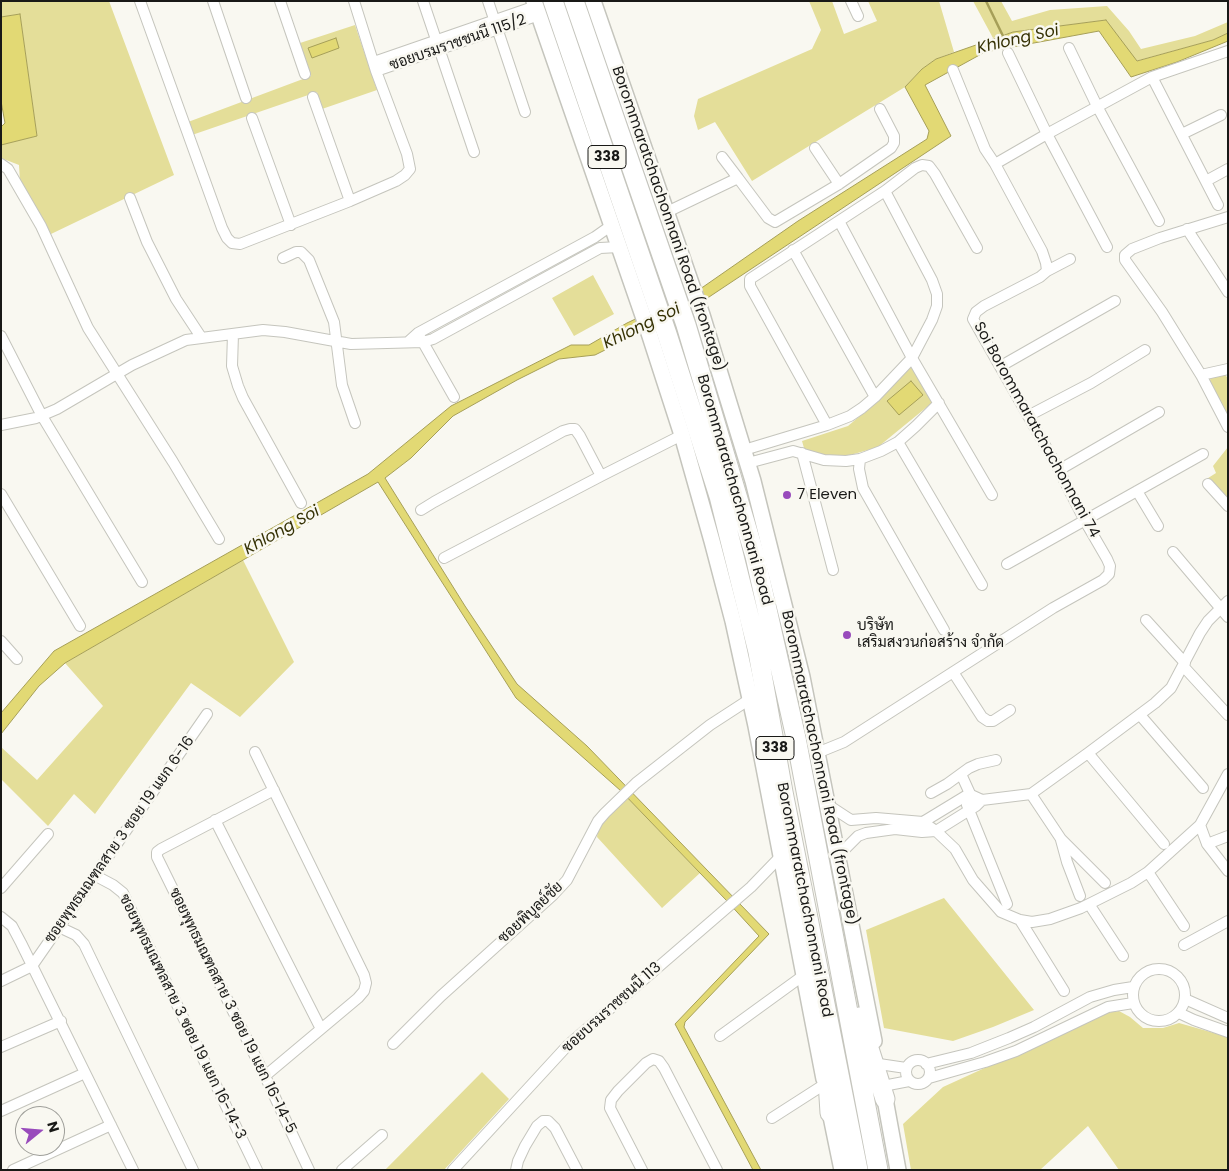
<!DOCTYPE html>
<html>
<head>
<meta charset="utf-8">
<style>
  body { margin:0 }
  #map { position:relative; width:1229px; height:1171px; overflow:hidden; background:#f9f8f1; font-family:Poppins,sans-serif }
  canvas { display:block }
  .frame { position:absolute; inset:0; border:2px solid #191917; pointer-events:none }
  .north { position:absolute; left:15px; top:1106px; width:50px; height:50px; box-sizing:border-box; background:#f9f8f1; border:1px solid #9f9f9a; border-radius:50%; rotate:73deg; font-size:14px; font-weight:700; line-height:20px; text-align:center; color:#191917 }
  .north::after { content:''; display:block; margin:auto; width:18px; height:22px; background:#994bbc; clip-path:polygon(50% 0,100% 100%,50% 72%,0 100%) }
</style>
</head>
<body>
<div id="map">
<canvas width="1229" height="1171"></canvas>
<div class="frame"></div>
<div class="north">N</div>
</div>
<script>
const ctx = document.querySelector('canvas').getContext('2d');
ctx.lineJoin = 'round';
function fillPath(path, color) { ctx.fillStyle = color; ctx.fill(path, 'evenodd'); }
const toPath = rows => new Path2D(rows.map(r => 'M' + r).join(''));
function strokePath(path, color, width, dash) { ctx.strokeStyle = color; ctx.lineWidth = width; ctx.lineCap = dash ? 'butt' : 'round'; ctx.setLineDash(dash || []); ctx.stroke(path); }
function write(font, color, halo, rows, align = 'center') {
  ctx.font = font + ' Poppins,Sarabun,sans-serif'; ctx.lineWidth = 5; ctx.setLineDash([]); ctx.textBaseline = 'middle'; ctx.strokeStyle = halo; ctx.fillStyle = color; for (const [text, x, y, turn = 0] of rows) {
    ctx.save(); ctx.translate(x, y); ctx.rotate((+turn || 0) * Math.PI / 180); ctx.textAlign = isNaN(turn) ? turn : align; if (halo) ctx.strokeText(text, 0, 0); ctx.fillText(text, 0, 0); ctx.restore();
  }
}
const green = toPath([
  [1,1,109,1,174,175,51,234,20,182,19,165,1,158,1,145,37,136,20,14,1,17],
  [809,1,832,1,844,34,877,21,868,1,939,1,954,52,936,59,922,69,905,87,752,181,715,122,698,130,694,116,698,99,812,49,821,30],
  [973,1,1001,1,1012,21,1050,10,1107,6,1129,31,1141,49,1195,36,1228,22,1228,33,1213,40,1136,61,1106,20,1013,32,993,38],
  [355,25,377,90,322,109,317,92,192,135,188,122,311,76,300,43],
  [593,275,614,314,574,336,552,298],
  [909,365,929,390,933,402,878,447,847,456,806,455,802,441,848,426,880,399],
  [1225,374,1228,379,1228,417,1208,382,1212,377],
  [1228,447,1228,505,1205,480,1216,473,1213,466],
  [243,560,294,662,240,717,191,683,95,814,74,794,48,826,1,779,1,747,37,780,103,706,65,663],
  [628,798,700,873,662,908,597,837,598,829,602,823],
  [944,898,1034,1010,993,1027,953,1041,884,1028,866,930],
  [1119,1011,1130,1017,1143,1028,1163,1028,1179,1023,1228,1037,1228,1170,1119,1170,1088,1126,1040,1170,911,1170,903,1124,943,1087,1105,1013],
  [482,1072,509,1099,444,1170,385,1170]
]);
const water = toPath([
  [20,14,37,136,1,145,1,127,5,123,1,101,1,17,20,14],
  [1106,20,1137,61,1213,40,1228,33,1228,41,1177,62,1131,77,1099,31,985,52,925,85,951,136,703,301,595,355,559,359,517,380,453,416,411,458,385,478,465,606,517,684,587,746,769,934,685,1022,684,1027,761,1170,753,1170,675,1024,759,936,726,900,621,791,516,698,378,482,65,663,39,686,1,734,1,713,54,651,368,474,451,406,571,345,589,345,627,323,703,287,798,221,927,139,929,131,905,87,922,69,936,59,1013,32,1106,20],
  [336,38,339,48,312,58,308,48,336,38],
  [911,381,923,395,899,415,887,401,911,381]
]);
const stream = toPath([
  [986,1,1004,38]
]);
const street = toPath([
  [140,1,222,228,227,238,232,243,240,244,350,201,396,181,405,175,410,169,407,154,376,71,354,1],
  [213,1,246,98],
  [280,1,305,74],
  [423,1,474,152],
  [488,1,525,112],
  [851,1,858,16],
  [1069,48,1097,106,1159,221],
  [1008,53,1047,134,1107,247],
  [374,62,536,6],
  [953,70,985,149,995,164],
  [376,71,539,15],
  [1152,77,1218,205],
  [313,97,350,201],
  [252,118,291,225],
  [1182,134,1221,115],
  [815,148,839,184],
  [722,157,738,178],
  [1,164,8,169,41,226,88,328,173,462,219,539],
  [1206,181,1228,169],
  [130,198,147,242,176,299,201,337],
  [667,212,738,178,768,218,775,222,839,184,891,148,894,143,894,136,880,109],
  [1228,217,1160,238,1132,249,1125,255,1125,260,1162,312,1201,375,1228,427],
  [839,221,912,358,992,495],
  [1187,229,1228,292],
  [793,250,875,397],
  [283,258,296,252,301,252,309,260,334,322,342,385,355,423],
  [1047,271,1070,259],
  [233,334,232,366,238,386,243,398,301,503],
  [1,336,42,416,142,582],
  [420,337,454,397],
  [408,342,418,333,595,237,612,225],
  [1001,366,1115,301],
  [1201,375,1228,369],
  [1028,416,1091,383,1145,350],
  [1,425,36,418,57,409,132,365,186,340,263,330,285,332,351,344,423,342,433,339,600,248,619,247],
  [827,425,755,295,750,286,750,279,885,191,915,168,922,165,929,166,935,174,977,248],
  [898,442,982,585],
  [744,450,827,425,850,416,862,408,875,397,912,358,932,320,937,306,937,294,932,280,885,191],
  [802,453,833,570],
  [860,459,859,469,863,488,944,630],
  [748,463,793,451,824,460,846,461,860,459,881,451,898,442,916,426,939,403],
  [1059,470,1159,412],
  [1208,484,1228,506],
  [1137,491,1158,526],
  [1,494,80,626],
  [421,510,434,502,563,431,570,429,575,429,580,436,601,476,682,435],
  [1173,552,1228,617],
  [444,558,601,476],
  [1007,564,1203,454],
  [1146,620,1185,663],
  [1,641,17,659],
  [1183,666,1228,715],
  [953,672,982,717,988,721,993,721,1010,710],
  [1140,715,1203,788],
  [255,752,364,975,366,983,364,991,358,998,265,1076],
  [817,753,844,742,1053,608,1103,580,1109,574,1110,566,1107,559,1085,521,1059,470,973,319,976,312,984,306,1040,277,1047,271,1046,263,1042,251,995,164,1047,134,1152,77,1228,51],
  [1088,753,1164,844],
  [961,774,972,798],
  [274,790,161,849,157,852,157,857,265,1076,309,1170],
  [931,793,947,784,969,768,978,764,996,760],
  [1031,794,1061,839,1105,883],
  [828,805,851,820,876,818,923,822,936,831,955,849,973,880,1001,912,1020,920,1032,922,1050,919,1081,908,1131,883,1148,872,1200,825,1228,774],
  [967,805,1007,904],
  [215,820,321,1029],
  [923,822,969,794,982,800,1031,794,1088,753,1155,703,1171,688,1200,633,1208,621,1228,601],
  [1200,825,1207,844,1228,871],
  [1061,840,1067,862,1080,896],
  [1207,844,1228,836],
  [838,856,858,836,866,833,895,829,922,832,936,831,976,806,982,800],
  [1148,872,1184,926],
  [96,876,113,885,123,893,257,1170],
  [1,888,48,834],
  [1089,904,1123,956],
  [1,917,12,926,21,943,133,1170],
  [1020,920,1064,991],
  [59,927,76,935,84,944,193,1170],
  [1184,945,1228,921],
  '1133 995a26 26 0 1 1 52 0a26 26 0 1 1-52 0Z',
  [1,981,32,966,207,714],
  [1185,999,1228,1018],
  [1179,1013,1194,1020,1228,1032],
  [720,1036,804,975],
  [393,1044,441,996,553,895,567,880,598,821,605,813,636,783,710,725,750,699],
  [1,1047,61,1021],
  '906 1072a12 12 0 1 1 24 0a12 12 0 1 1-24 0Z',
  [879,1064,906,1068],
  [926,1064,971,1053,1009,1038,1034,1027,1090,997,1114,990,1133,987],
  [929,1078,985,1062,1016,1051,1108,1007,1133,1003],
  [883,1086,909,1081],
  [1,1111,85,1073],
  [772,1118,825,1084],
  [13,1170,111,1125],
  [342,1170,382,1135],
  [453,1170,568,1045,751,887,781,856],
  [516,1170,518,1161,525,1146,537,1126,543,1121,548,1121,555,1128,577,1170],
  [642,1170,610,1108,611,1100,618,1091,646,1063,653,1059,659,1061,664,1068,717,1170]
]);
const secondary = toPath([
  [534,1,649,333,682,435,712,541,733,621,756,726,824,1079],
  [593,1,702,315,753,481,802,677,874,1041],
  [883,1088,898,1170],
  [828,1102,842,1170]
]);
const highway = toPath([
  [553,1,667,334,719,496,758,652,783,792,858,1170],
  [574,1,686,325,755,556,796,738,878,1170],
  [859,1017,885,1099],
  [827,1065,830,1113]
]);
const markers = [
  [787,495,5,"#994bbc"],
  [847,635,5,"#994bbc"]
];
const shields = [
  [607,157,38],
  [775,748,38]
];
const shieldNames = [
  ["338",607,157],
  ["338",775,748]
];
const streetNames = [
  ["ซอยบรมราชชนนี 115/2",458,43,-19],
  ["Borommaratchachonnani Road (frontage)",668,219,71],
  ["Soi Borommaratchachonnani 74",1036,430,61],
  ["Borommaratchachonnani Road",734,490,74],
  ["Borommaratchachonnani Road (frontage)",819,768,78],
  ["ซอยพุทธมณฑลสาย 3 ซอย 19 แยก 6-16",120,840,-55],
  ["Borommaratchachonnani Road",804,900,79],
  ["ซอยพิบูลย์ชัย",531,913,-43],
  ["ซอยบรมราชชนนี 113",612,1008,-42],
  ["ซอยพุทธมณฑลสาย 3 ซอย 19 แยก 16-14-5",232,1011,64],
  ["ซอยพุทธมณฑลสาย 3 ซอย 19 แยก 16-14-3",182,1017,64]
];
const poiNames = [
  ["7 Eleven",797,495],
  ["บริษัท",857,626],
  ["เสริมสงวนก่อสร้าง จำกัด",857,643]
];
const waterNames = [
  ["Khlong Soi",1018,40,-13],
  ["Khlong Soi",642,327,-26],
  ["Khlong Soi",282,531,-29]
];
fillPath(green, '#e4de99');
fillPath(water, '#e2d974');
strokePath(water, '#a69f58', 1);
strokePath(stream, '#a69f58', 2.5);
strokePath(street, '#c5c5bd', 12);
strokePath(secondary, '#c5c5bd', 18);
strokePath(highway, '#c5c5bd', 21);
strokePath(street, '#fff', 10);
strokePath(secondary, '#fff', 15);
strokePath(highway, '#fff', 19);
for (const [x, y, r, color] of markers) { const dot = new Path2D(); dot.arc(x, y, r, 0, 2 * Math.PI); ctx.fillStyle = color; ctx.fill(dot); strokePath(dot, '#f9f8f1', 2); }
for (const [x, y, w] of shields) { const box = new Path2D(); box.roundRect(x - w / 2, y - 11.5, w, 23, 4); ctx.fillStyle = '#f9f8f1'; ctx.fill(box); strokePath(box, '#191917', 1); }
write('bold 14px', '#191917', null, shieldNames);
write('15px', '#191917', '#f9f8f1', streetNames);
write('15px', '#191917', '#f9f8f1', poiNames, 'left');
write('italic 16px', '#353104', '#f9f8f1', waterNames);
</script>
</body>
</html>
